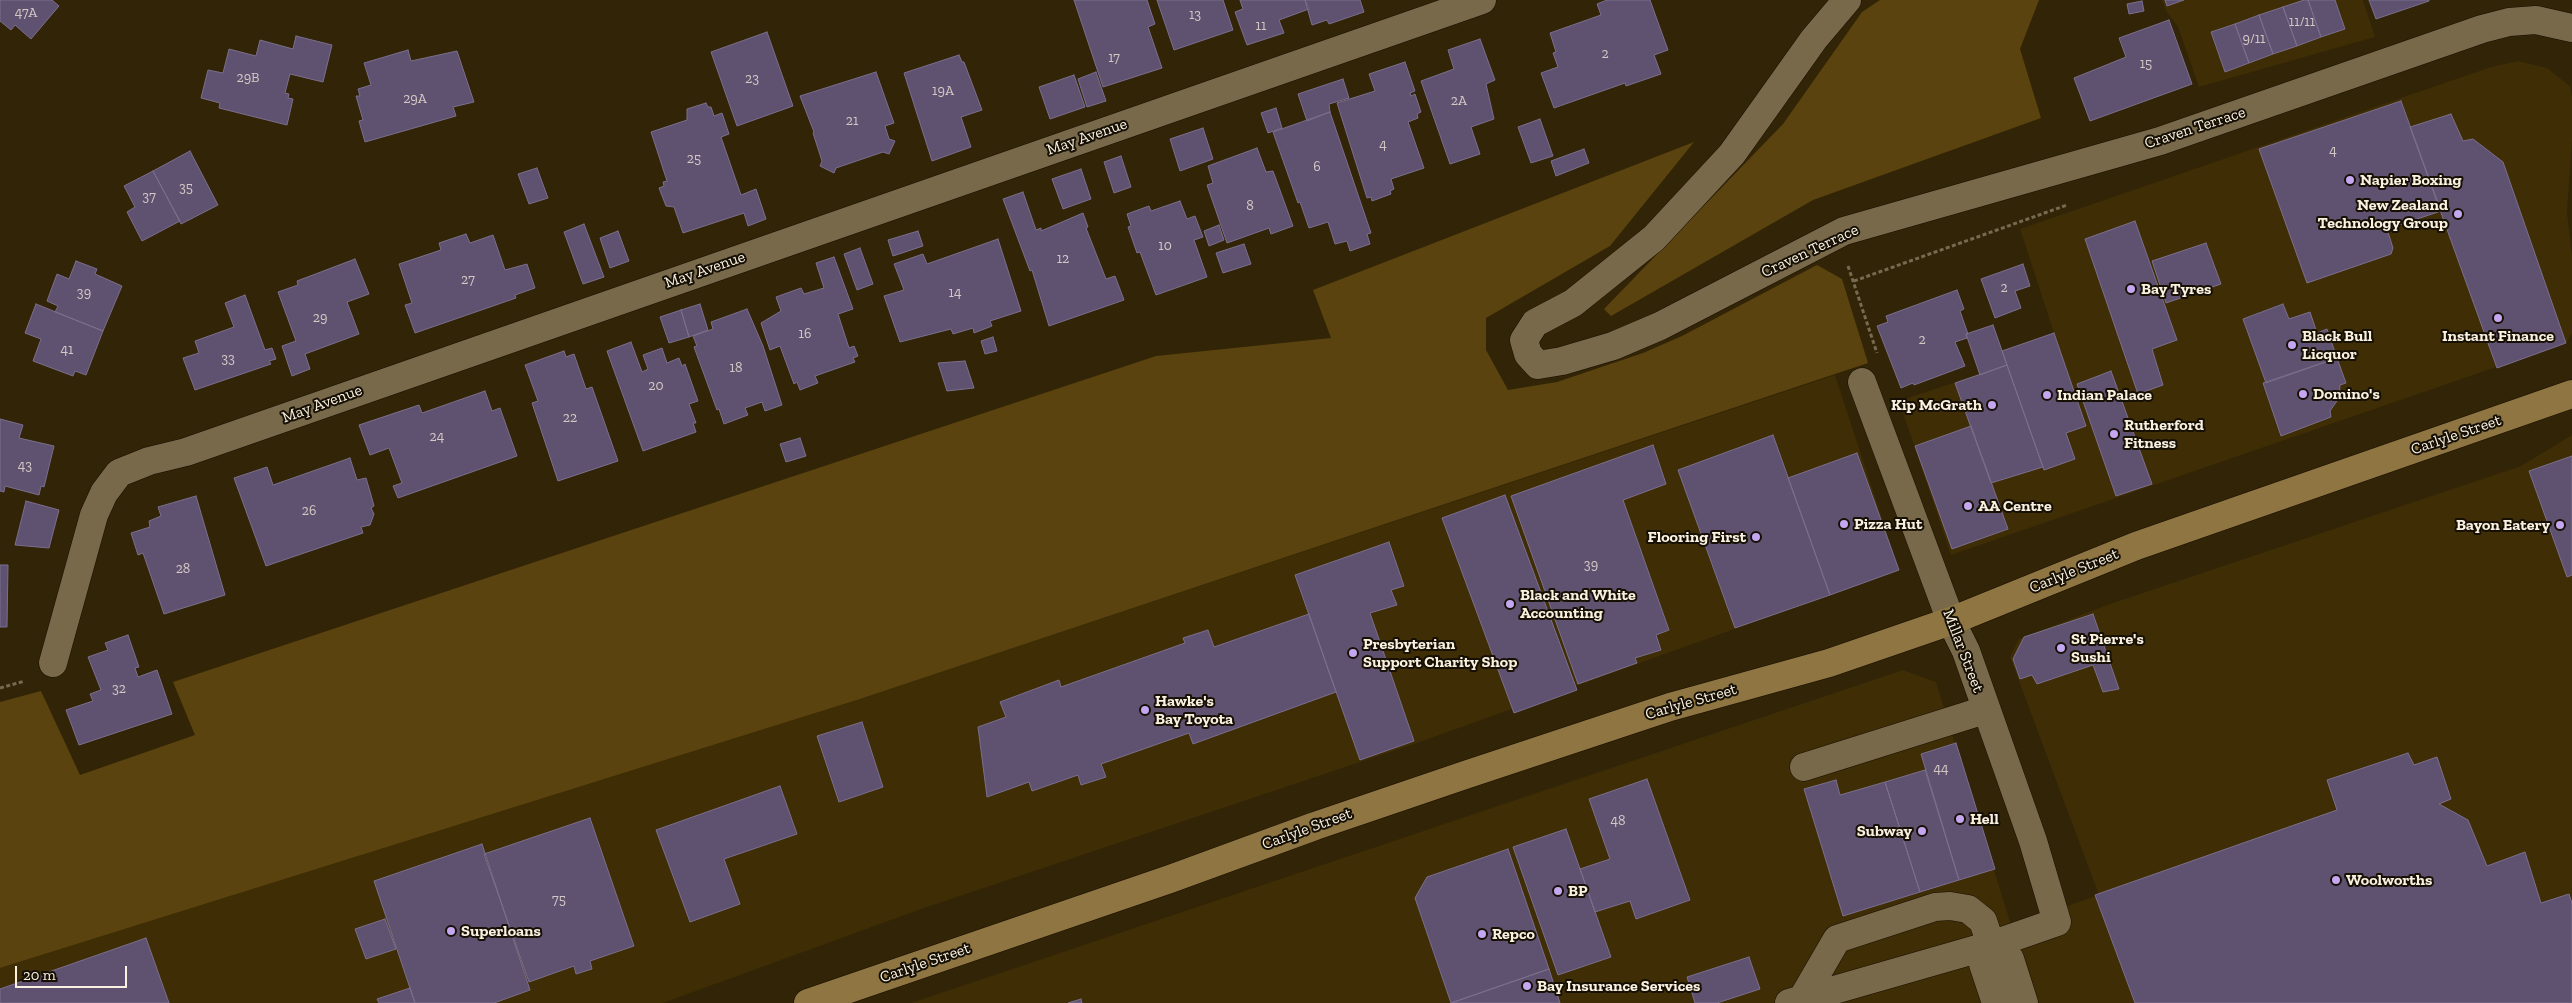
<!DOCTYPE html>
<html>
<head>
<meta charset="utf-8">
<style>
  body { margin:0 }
  #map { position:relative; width:2572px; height:1003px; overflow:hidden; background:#322406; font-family:"Zilla Slab",serif }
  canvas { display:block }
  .scale { position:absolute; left:15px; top:966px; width:112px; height:22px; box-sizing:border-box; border:2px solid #faf1e0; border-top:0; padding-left:6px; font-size:15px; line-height:18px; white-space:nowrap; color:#faf1e0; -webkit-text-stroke:4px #150f04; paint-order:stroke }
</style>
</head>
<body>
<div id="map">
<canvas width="2572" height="1003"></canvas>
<div class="scale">20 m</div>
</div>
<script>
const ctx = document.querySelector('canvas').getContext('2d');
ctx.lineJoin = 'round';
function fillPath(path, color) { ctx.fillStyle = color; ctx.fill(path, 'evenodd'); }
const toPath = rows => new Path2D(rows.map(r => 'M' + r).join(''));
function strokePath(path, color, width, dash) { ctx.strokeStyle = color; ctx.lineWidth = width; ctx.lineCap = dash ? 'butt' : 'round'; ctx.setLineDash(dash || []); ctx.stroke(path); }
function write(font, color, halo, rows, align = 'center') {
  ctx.font = font + ' "Zilla Slab",serif'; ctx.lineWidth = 4; ctx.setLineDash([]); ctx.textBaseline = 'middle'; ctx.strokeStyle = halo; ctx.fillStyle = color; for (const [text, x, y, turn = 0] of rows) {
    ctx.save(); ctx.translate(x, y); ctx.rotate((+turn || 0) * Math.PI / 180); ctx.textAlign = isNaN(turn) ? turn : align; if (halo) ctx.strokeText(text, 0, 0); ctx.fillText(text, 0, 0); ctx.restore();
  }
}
const built = toPath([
  [2162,0,2363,0,2375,37,2199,87,2178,27,2166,11],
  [2518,61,2547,68,2570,86,2572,97,2572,140,2567,212,2572,257,2572,333,2566,343,1951,555,1899,401,2007,365,2002,351,2054,333,2020,229,2491,67],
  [1835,375,1899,570,1417,743,924,908,663,1003,0,1003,0,968,857,700],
  [2572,435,2572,1003,911,1003,1903,670,1936,682,2011,925,2099,895,2010,657,2019,639,2107,605,2521,466]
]);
const green = toPath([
  [1880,0,2039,0,2020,49,2041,118,1813,200,1611,316,1604,309,1783,124,1862,12],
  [1694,142,1610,246,1486,318,1486,350,1508,390,1557,382,1643,353,1682,336,1817,265,1842,279,1868,363,857,700,0,968,0,702,41,691,80,775,195,735,173,682,1156,356,1331,338,1313,290]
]);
const building = toPath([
  [0,0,52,0,59,6,31,39,15,25,11,30,0,21,0,0],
  [1074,0,1147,0,1155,24,1148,27,1162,68,1103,87,1074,0],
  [1157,0,1223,0,1233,30,1174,50,1157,0],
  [1240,0,1305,0,1309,9,1279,20,1284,33,1247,45,1235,12,1243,9,1240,0],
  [1305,0,1360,0,1364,12,1329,24,1327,20,1312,25,1305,0],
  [1607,0,1650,0,1668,50,1654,55,1661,74,1626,86,1625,83,1554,108,1541,73,1558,67,1553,53,1556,52,1550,33,1601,15,1597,4,1607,0],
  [2165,0,2184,0,2167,6,2165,0],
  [2304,0,2308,0,2321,37,2297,46,2283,7,2304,0],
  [2308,0,2335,0,2345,29,2321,37,2308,0],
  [2369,0,2429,0,2429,1,2376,19,2369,0],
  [2142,1,2144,11,2129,14,2127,4,2142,1],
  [2283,7,2297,46,2273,54,2259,15,2283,7],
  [2259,15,2273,54,2249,63,2235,24,2259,15],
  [2169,20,2192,84,2090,121,2074,78,2126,57,2119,38,2169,20],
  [2235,24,2249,63,2225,72,2211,32,2235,24],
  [767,32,793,106,737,126,711,52,767,32],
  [296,36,332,45,323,82,290,74,285,93,289,94,288,98,293,99,287,125,219,108,220,103,201,98,208,70,223,73,229,49,256,56,260,40,293,49,296,36],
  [1480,39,1495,80,1486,84,1494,119,1471,127,1480,154,1450,164,1421,81,1454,69,1448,50,1480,39],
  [408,50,411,61,457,51,474,102,453,107,456,116,365,142,359,121,363,120,356,96,360,96,358,89,371,85,364,63,408,50],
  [959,55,962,62,964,62,982,110,961,117,971,147,932,161,904,73,959,55],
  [1405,62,1415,91,1410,93,1411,96,1415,94,1421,112,1417,114,1418,118,1408,122,1424,168,1391,179,1394,189,1390,191,1391,194,1372,201,1371,197,1367,198,1337,103,1375,91,1369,74,1405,62],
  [876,72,894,123,885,126,889,139,895,141,889,154,883,152,836,168,834,173,820,166,822,161,813,133,814,132,800,96,876,72],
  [1096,72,1106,101,1087,107,1078,79,1096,72],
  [1074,75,1085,107,1050,119,1039,87,1074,75],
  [1343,79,1349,98,1329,104,1330,112,1307,121,1298,94,1343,79],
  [2401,101,2441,211,2387,229,2393,248,2391,254,2307,283,2259,149,2401,101],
  [706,103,708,107,711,107,714,116,722,113,729,134,721,137,741,195,756,189,766,219,748,226,744,213,683,233,674,207,666,206,659,188,664,186,663,182,667,181,651,132,687,120,687,109,706,103],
  [1276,108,1282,128,1268,133,1261,113,1276,108],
  [1330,112,1371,233,1367,234,1370,244,1350,251,1347,241,1335,244,1328,222,1309,228,1300,202,1298,203,1273,132,1330,112],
  [2451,114,2463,141,2473,139,2503,162,2566,343,2497,368,2410,127,2451,114],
  [1540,119,1553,156,1531,163,1518,127,1540,119],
  [1203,128,1213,159,1180,171,1170,139,1203,128],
  [1257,148,1266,172,1273,171,1293,226,1271,234,1269,228,1227,243,1207,185,1213,183,1208,166,1257,148],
  [1584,149,1589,163,1556,176,1551,161,1584,149],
  [190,151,218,205,181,224,153,171,190,151],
  [1121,156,1131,187,1114,193,1104,162,1121,156],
  [537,168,548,198,529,204,518,174,537,168],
  [1081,169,1091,199,1063,209,1052,179,1081,169],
  [153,171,180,221,142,241,127,212,135,207,124,186,153,171],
  [1023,192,1036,230,1041,228,1041,231,1083,213,1088,227,1086,228,1106,279,1115,276,1124,300,1049,326,1032,270,1030,271,1003,199,1023,192],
  [1180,201,1187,219,1195,216,1203,237,1194,240,1207,277,1156,295,1140,252,1137,253,1128,227,1131,226,1127,214,1149,206,1151,211,1180,201],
  [2135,221,2177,340,2152,349,2163,385,2138,394,2085,239,2135,221],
  [584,224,604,277,583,284,564,232,584,224],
  [1219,225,1224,240,1209,246,1204,231,1219,225],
  [618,231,629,261,610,268,600,238,618,231],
  [918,231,923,246,893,256,888,240,918,231],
  [466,234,470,243,493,235,505,270,527,264,535,288,515,295,516,298,415,333,405,305,412,303,399,264,441,250,439,243,466,234],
  [998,239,1021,311,990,321,992,326,974,333,973,328,953,334,951,329,900,342,884,296,904,290,894,264,923,254,927,264,998,239],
  [2206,243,2221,284,2166,303,2152,261,2206,243],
  [1244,244,1251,264,1223,273,1216,253,1244,244],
  [860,248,873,284,857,290,844,254,860,248],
  [834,257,853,309,838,314,849,348,854,346,858,356,853,358,855,362,815,376,818,383,800,390,797,382,794,384,780,346,770,350,761,323,781,311,776,297,801,288,804,294,824,288,816,263,834,257],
  [355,259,369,294,347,302,359,334,305,354,310,369,292,376,282,346,296,341,278,292,298,285,297,281,355,259],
  [76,261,97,269,95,274,122,286,103,331,55,312,58,306,47,301,57,274,69,279,76,261],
  [2023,264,2030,286,2015,291,2021,308,1995,318,1981,279,2023,264],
  [1957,290,1964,309,1960,311,1968,334,1966,334,1967,338,1955,342,1965,366,1914,385,1913,383,1901,388,1877,326,1888,322,1886,316,1957,290],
  [245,295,265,350,272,348,276,359,269,361,271,364,195,390,183,358,199,353,195,341,234,327,225,303,245,295],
  [36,304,103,331,86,375,75,371,73,376,33,361,41,339,25,333,36,304],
  [700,304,708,330,689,337,681,310,700,304],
  [2283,304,2289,319,2310,312,2317,333,2327,329,2337,358,2266,383,2243,319,2283,304],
  [747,309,763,346,782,405,765,411,762,402,745,408,748,415,724,424,719,409,717,410,694,347,697,346,693,336,713,329,711,322,747,309],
  [681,310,689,337,669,343,660,317,681,310],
  [1993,325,2007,365,1980,375,1966,334,1993,325],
  [2054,333,2086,426,2066,433,2075,459,2044,470,2002,351,2054,333],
  [993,337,997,351,985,354,981,341,993,337],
  [631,342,642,372,648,369,643,355,662,348,667,363,679,358,682,366,685,364,698,401,689,404,696,423,693,423,696,432,643,451,607,351,631,342],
  [564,351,566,357,574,354,586,389,592,387,618,461,558,481,532,403,538,401,525,365,564,351],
  [2337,358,2346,383,2340,385,2339,398,2330,411,2331,417,2281,436,2263,383,2337,358],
  [965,361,974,388,947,391,938,363,965,361],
  [2007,365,2043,467,1991,483,1955,383,2007,365],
  [2111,371,2152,484,2116,496,2077,384,2111,371],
  [485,391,492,411,500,408,517,456,398,498,393,486,402,483,389,448,370,455,359,425,419,405,422,413,485,391],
  [0,419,23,425,19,438,54,446,44,487,41,486,39,495,5,486,4,492,0,491,0,419],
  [1971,426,2008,529,1952,549,1915,446,1971,426],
  [1773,435,1830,595,1735,628,1678,470,1773,435],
  [800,438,806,456,786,462,780,444,800,438],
  [1653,445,1666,484,1623,500,1669,630,1656,635,1661,650,1635,658,1637,663,1578,684,1511,496,1653,445],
  [1857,453,1899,570,1830,595,1788,478,1857,453],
  [2572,456,2572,575,2567,577,2529,471,2572,456],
  [350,458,357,480,366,478,371,495,374,506,371,508,374,514,370,525,361,527,363,533,266,566,234,478,267,467,273,485,350,458],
  [1505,495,1577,690,1514,713,1442,518,1505,495],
  [196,496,225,595,164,614,143,553,138,555,131,533,150,527,149,521,161,516,158,507,196,496],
  [26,501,59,510,49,548,15,545,26,501],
  [1389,542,1404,586,1391,590,1397,605,1370,613,1414,741,1360,760,1295,575,1389,542],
  [0,565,8,565,7,627,0,627,0,565],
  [1309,614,1336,692,1193,744,1189,733,1101,764,1106,777,1081,785,1078,775,1032,791,1029,782,987,797,978,727,1006,717,1000,702,1059,680,1061,687,1185,643,1183,638,1208,630,1214,647,1309,614],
  [2093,614,2119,689,2103,692,2093,665,2037,684,2032,675,2020,679,2013,659,2024,637,2093,614],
  [128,635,139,667,135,668,138,677,157,670,172,714,79,745,66,710,93,701,90,694,101,690,88,657,108,650,105,643,128,635],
  [862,722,883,787,839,802,817,736,862,722],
  [1956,743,1995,869,1959,880,1921,754,1956,743],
  [2408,753,2414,765,2437,757,2451,799,2439,804,2468,820,2487,866,2525,852,2541,903,2569,894,2572,903,2572,1003,2135,1003,2095,895,2337,810,2327,780,2408,753],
  [1925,770,1959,880,1920,892,1885,782,1925,770],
  [1647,779,1690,900,1636,919,1630,901,1595,912,1580,869,1610,859,1589,799,1647,779],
  [1836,780,1840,795,1885,782,1920,892,1843,916,1804,789,1836,780],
  [780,786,797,834,724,859,740,904,690,922,656,830,780,786],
  [590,818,634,946,590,961,592,969,576,974,574,966,529,982,484,854,590,818],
  [1566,829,1611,957,1558,975,1513,847,1566,829],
  [482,844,530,990,494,1003,415,1003,374,881,482,844],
  [1508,849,1549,969,1451,1003,1415,898,1427,877,1508,849],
  [385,919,396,949,366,959,355,929,385,919],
  [146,938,169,1003,0,1003,0,989,146,938],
  [1749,957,1760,989,1717,1003,1695,1003,1687,977,1749,957],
  [1549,969,1560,1003,1451,1003,1549,969],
  [410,988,415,1003,379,1003,377,999,410,988],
  [1081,999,1082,1003,1068,1003,1081,999]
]);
const path = toPath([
  [1848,266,1877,353],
  [1854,281,2067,205],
  [0,688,25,681]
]);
const minor = toPath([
  [1847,0,1814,39,1732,154,1654,238,1573,303,1535,323,1524,340,1528,354,1538,365,1562,361,1613,346,1660,326,1844,231,2160,141,2482,29,2509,22,2536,20,2572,28],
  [53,663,94,515,104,493,119,473,149,461,186,452,1482,0],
  [1804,767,1985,710],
  [1991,945,1983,964,1996,1003],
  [1802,999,1837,939,1935,907,1950,906,1968,909,1983,921,1991,945,2010,959,2024,1003],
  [1789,1003,1991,945,2057,922,2033,841,1966,651,1951,621,1862,382]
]);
const major = toPath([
  [808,1003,1170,879,1315,826,1465,775,1670,707,1829,663,1951,621,2136,546,2572,394]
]);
const markers = [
  [2350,180,5,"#c5a7f1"],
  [2458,214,5,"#c5a7f1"],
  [2131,289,5,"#c5a7f1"],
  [2498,318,5,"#c5a7f1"],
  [2292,345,5,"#c5a7f1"],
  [2303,394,5,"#c5a7f1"],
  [2047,395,5,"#c5a7f1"],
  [1992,405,5,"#c5a7f1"],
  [2114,434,5,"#c5a7f1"],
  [1968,506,5,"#c5a7f1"],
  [1844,524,5,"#c5a7f1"],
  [2560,525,5,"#c5a7f1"],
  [1756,537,5,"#c5a7f1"],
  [1510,604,5,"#c5a7f1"],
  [2061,648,5,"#c5a7f1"],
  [1353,653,5,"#c5a7f1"],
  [1145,710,5,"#c5a7f1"],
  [1960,819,5,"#c5a7f1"],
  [1922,831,5,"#c5a7f1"],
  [2336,880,5,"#c5a7f1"],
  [1558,891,5,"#c5a7f1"],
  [451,931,5,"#c5a7f1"],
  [1482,934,5,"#c5a7f1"],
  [1527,986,5,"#c5a7f1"]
];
const numberNames = [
  ["47A",26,13],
  ["13",1195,15],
  ["11/11",2302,22],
  ["11",1261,26],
  ["9/11",2254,39],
  ["2",1605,54],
  ["17",1114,58],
  ["15",2146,64],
  ["29B",248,78],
  ["23",752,79],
  ["19A",943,91],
  ["29A",415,99],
  ["2A",1459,101],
  ["21",852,121],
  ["4",1383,145],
  ["4",2333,151],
  ["25",694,159],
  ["6",1317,167],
  ["35",186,188],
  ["37",149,197],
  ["8",1250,206],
  ["10",1165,246],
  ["12",1063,259],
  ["27",468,280],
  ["2",2004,288],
  ["39",84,293],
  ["14",955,293],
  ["29",320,318],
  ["16",805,334],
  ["2",1922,340],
  ["41",67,350],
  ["33",228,359],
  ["18",736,368],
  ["20",656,386],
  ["22",570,418],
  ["24",437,437],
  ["43",25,466],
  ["26",309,511],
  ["39",1591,565],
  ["28",183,569],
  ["32",119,689],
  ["44",1941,769],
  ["48",1618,821],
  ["75",559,900]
];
const streetNames = [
  ["Craven Terrace",2195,128,-18],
  ["May Avenue",1087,137,-19],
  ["Craven Terrace",1810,251,-25],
  ["May Avenue",705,270,-19],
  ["May Avenue",322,404,-20],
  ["Carlyle Street",2456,435,-19],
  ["Carlyle Street",2074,571,-22],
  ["Millar Street",1963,651,69],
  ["Carlyle Street",1691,702,-16],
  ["Carlyle Street",1307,829,-20],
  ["Carlyle Street",925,963,-19]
];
const poiNames = [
  ["Napier Boxing",2360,180],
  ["New Zealand",2448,205,"right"],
  ["Technology Group",2448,223,"right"],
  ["Bay Tyres",2141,289],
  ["Black Bull",2302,336],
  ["Licquor",2302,354],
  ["Instant Finance",2498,336,"center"],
  ["Domino's",2313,394],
  ["Indian Palace",2057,395],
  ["Kip McGrath",1982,405,"right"],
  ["Rutherford",2124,425],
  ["Fitness",2124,443],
  ["AA Centre",1978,506],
  ["Pizza Hut",1854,524],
  ["Bayon Eatery",2550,525,"right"],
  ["Flooring First",1746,537,"right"],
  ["Black and White",1520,595],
  ["Accounting",1520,613],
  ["St Pierre's",2071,639],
  ["Sushi",2071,657],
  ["Presbyterian",1363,644],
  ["Support Charity Shop",1363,662],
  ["Hawke's",1155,701],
  ["Bay Toyota",1155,719],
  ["Hell",1970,819],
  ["Subway",1912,831,"right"],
  ["Woolworths",2346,880],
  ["BP",1568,891],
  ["Superloans",461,931],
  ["Repco",1492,934],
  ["Bay Insurance Services",1537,986]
];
fillPath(built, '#3e2d05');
fillPath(green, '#5a430e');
fillPath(building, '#5e5270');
strokePath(building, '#7b6f8d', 1);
strokePath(minor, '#180e00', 29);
strokePath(major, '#180e00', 29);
strokePath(path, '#776a51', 3, [4, 2.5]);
strokePath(minor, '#78694a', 28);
strokePath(major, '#8e7542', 28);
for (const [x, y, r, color] of markers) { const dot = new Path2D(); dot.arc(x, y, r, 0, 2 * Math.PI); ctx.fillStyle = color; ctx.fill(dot); strokePath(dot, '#150f04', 2); }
write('14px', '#d3c9c4', null, numberNames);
write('16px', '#faf1e0', '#150f04', streetNames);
write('bold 16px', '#faf1e0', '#150f04', poiNames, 'left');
</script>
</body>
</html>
